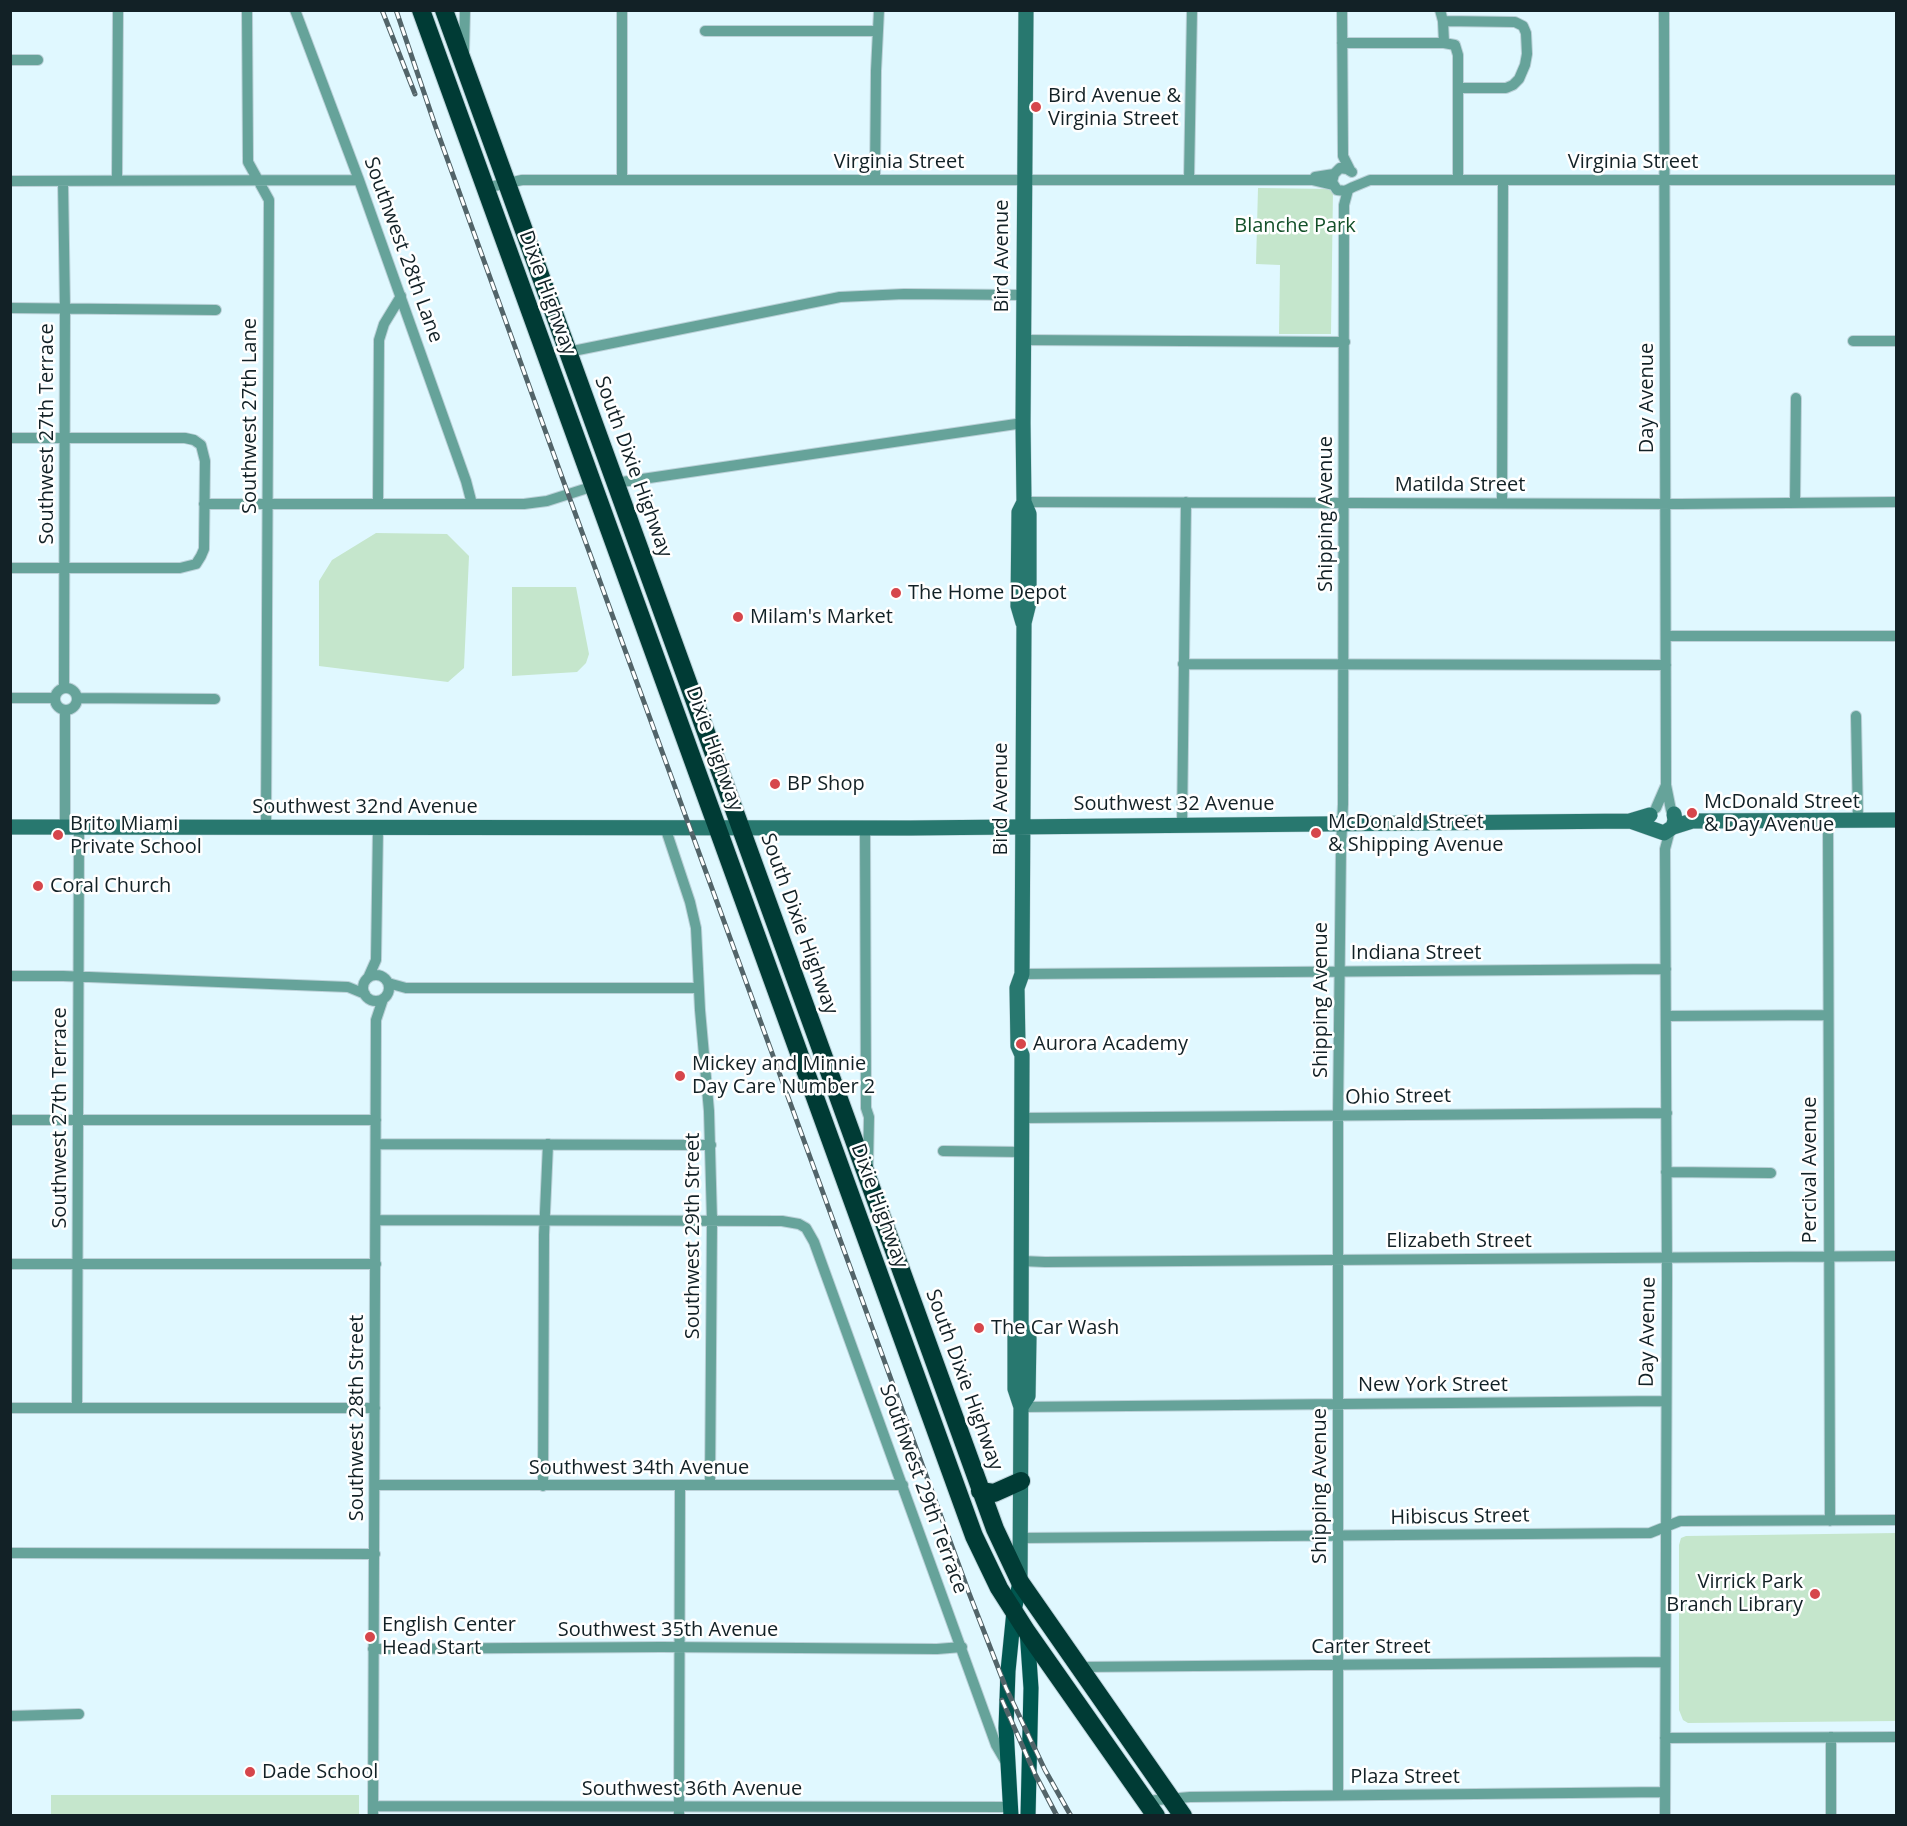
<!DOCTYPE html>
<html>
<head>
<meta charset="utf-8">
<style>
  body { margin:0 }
  #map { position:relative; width:1907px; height:1826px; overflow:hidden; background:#e0f8ff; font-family:"Open Sans",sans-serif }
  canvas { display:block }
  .frame { position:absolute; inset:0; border:12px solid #122126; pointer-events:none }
</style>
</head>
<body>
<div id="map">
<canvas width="1907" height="1826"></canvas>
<div class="frame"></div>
</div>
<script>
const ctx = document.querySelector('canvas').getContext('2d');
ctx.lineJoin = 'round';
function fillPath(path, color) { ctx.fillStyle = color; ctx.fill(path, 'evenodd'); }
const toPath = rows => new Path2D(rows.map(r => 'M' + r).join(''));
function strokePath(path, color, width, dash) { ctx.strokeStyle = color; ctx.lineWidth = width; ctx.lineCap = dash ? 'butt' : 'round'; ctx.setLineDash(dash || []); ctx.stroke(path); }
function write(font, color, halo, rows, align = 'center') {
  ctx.font = font + ' "Open Sans",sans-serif'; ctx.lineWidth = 5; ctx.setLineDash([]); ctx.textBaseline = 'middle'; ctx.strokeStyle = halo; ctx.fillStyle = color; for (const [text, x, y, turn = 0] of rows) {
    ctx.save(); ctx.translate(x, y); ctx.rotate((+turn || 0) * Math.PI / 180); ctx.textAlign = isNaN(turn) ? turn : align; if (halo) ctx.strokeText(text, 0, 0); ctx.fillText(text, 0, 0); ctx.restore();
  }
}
const green = toPath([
  [1258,188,1333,189,1331,334,1279,334,1280,265,1256,264],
  [376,533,447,534,469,556,464,668,448,682,319,666,319,581,332,560],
  [512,587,576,587,589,654,586,663,577,672,512,676],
  [1896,1533,1896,1721,1688,1723,1683,1720,1679,1710,1679,1545,1681,1538,1686,1536],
  [51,1795,359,1795,359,1815,51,1815]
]);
const street = toPath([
  [247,10,248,162,269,200,266,828],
  [295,10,359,180,466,481,472,504],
  [1342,10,1343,156,1350,170],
  [1440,10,1443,21,1444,43],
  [1664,10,1666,785,1671,810],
  [1443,21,1515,22,1523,26,1526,33,1527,54,1525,65,1519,79,1513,85,1506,88,1458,88],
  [705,31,878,31],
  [1342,43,1444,43,1455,45,1458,55,1458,180],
  [464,53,465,10],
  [10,60,38,60],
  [1334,174,1332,182,1337,190,1345,191,1353,187],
  [117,180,118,10],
  [622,180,622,10],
  [875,180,876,71,879,10],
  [1189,180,1192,10],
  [1313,180,1315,177,1334,174,1340,168,1347,169,1352,172],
  [10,181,359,180],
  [63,181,65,308,64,688],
  [1353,187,1370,180,1896,180],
  [485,188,522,180,1312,180,1333,185],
  [10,308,216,310],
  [1023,340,1345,342],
  [1853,341,1896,341],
  [568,352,840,297,904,294,1023,295],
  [10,438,185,438,194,440,201,445,205,461,204,549,201,556,196,564,180,568,10,568],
  [615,483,1023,423],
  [1024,502,1680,504,1896,502],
  [1502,503,1503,180],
  [1795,503,1796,398],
  [204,504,524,504,547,501,594,486],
  [378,504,379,340,384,324,401,296],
  [1666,636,1896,636],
  [1183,664,1666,665],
  '55 699a11 11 0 1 1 22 0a11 11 0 1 1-22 0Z',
  [10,698,55,698],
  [77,698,215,699],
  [1856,716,1858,820],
  [1656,808,1666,785],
  [1828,820,1830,1521],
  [1182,825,1186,502],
  [65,827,65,710],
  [665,827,690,902,696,928,700,1010,709,1111,712,1221,710,1485],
  [865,828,866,1108,869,1117,868,1166],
  [1022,974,1666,969],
  '363 988a13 13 0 1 1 26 0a13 13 0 1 1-26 0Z',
  [10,976,63,976,348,987,365,994],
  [368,978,376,960,378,828],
  [388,983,406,988,699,988],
  [1667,1016,1828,1015],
  [1022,1118,1667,1113],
  [10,1120,376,1120],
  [376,1144,711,1145],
  [943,1151,1022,1152],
  [1666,1172,1771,1173],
  [376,1220,782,1221,799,1224,806,1228,814,1242,996,1745,1007,1764],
  [1022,1261,1045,1262,1896,1256],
  [10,1264,376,1264],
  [1021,1407,1665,1401],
  [10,1408,375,1408],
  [77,1408,79,828],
  [375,1485,903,1485],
  [543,1486,544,1235,548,1144],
  [1021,1538,1650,1533,1680,1521,1896,1520],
  [10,1553,375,1554],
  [373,1649,661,1647,937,1649,962,1647],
  [1078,1667,1665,1662],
  [10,1716,79,1714],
  [1831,1737,1831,1816],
  [1665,1738,1896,1737],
  [1338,1795,1338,1115,1341,848,1343,804,1344,205,1348,190],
  [1146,1801,1190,1797,1665,1792],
  [373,1806,1011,1807],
  [373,1816,376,1020,383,999],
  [679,1816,680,1485],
  [1665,1816,1667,1278,1665,849,1670,830]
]);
const secondary = toPath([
  [1023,623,1018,606,1019,512,1024,502],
  [1630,821,1664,833,1673,827,1675,820,1674,814],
  [10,827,910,828,1630,821,1650,815],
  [1673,827,1692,821,1896,820],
  [1021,1407,1028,1396,1029,1338,1021,1327,1022,1055,1018,1046,1017,988,1022,974,1024,623,1029,603,1029,514,1024,502,1023,423,1026,10],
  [1020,1582,1021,1407,1015,1389,1015,1335,1021,1327]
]);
const primary = toPath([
  [1027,1630,1031,1688,1028,1816],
  [1011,1816,1006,1728,1008,1671,1014,1611,1020,1582]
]);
const highway = toPath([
  [421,10,974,1536,999,1588,1027,1632,1156,1816],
  [444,10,995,1529,1020,1582,1183,1816],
  [980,1491,994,1493,1021,1481]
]);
const rail = toPath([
  [382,10,415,94],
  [396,10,435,125,563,480,969,1593,1006,1688,1045,1770,1071,1816],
  [1002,1700,1035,1774,1057,1816]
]);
const markers = [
  [1036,107,6,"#d6464b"],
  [896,593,6,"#d6464b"],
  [738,617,6,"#d6464b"],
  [775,784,6,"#d6464b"],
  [1692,813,6,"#d6464b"],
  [1316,833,6,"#d6464b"],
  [58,835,6,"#d6464b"],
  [38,886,6,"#d6464b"],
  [1021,1044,6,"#d6464b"],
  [680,1076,6,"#d6464b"],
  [979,1328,6,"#d6464b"],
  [1815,1594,6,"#d6464b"],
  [370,1637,6,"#d6464b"],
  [250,1772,6,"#d6464b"]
];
const poiNames = [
  ["Bird Avenue &",1048,96],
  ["Virginia Street",1048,119],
  ["The Home Depot",908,593],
  ["Milam's Market",750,617],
  ["BP Shop",787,784],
  ["McDonald Street",1704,802],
  ["& Day Avenue",1704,825],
  ["McDonald Street",1328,822],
  ["& Shipping Avenue",1328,845],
  ["Brito Miami",70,824],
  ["Private School",70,847],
  ["Coral Church",50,886],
  ["Aurora Academy",1033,1044],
  ["Mickey and Minnie",692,1064],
  ["Day Care Number 2",692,1087],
  ["The Car Wash",991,1328],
  ["Virrick Park",1803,1582,"right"],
  ["Branch Library",1803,1605,"right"],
  ["English Center",382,1625],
  ["Head Start",382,1648],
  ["Dade School",262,1772]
];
const streetNames = [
  ["Virginia Street",899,162],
  ["Virginia Street",1633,162],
  ["Southwest 28th Lane",403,250,70],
  ["Bird Avenue",1002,256,-90],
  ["Dixie Highway",547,293,70],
  ["Day Avenue",1647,398,-90],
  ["Southwest 27th Lane",250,416,-90],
  ["Southwest 27th Terrace",47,434,-90],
  ["South Dixie Highway",633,467,70],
  ["Matilda Street",1460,485],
  ["Shipping Avenue",1326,514,-90],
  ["Dixie Highway",714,749,70],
  ["Bird Avenue",1001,799,-90],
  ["Southwest 32 Avenue",1174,804],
  ["Southwest 32nd Avenue",365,807],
  ["South Dixie Highway",799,924,70],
  ["Indiana Street",1416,953],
  ["Shipping Avenue",1321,1000,-90],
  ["Ohio Street",1398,1097,-1],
  ["Southwest 27th Terrace",60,1118,-90],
  ["Percival Avenue",1810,1170,-90],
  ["Dixie Highway",879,1206,70],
  ["Southwest 29th Street",693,1236,-90],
  ["Elizabeth Street",1459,1241],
  ["Day Avenue",1648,1332,-89],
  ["South Dixie Highway",964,1380,70],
  ["New York Street",1433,1385],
  ["Southwest 28th Street",357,1418,-90],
  ["Southwest 34th Avenue",639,1468],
  ["Shipping Avenue",1320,1486,-90],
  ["Southwest 29th Terrace",923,1489,70],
  ["Hibiscus Street",1460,1517,-1],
  ["Southwest 35th Avenue",668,1630],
  ["Carter Street",1371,1647],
  ["Plaza Street",1405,1777],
  ["Southwest 36th Avenue",692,1789]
];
const parkNames = [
  ["Blanche Park",1295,226]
];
fillPath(green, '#c5e6cc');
strokePath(street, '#bbd1d8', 12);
strokePath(secondary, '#bbd1d8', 16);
strokePath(primary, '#bbd1d8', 16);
strokePath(highway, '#bbd1d8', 20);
strokePath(street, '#66a39a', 10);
strokePath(secondary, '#28786f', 15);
strokePath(primary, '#005750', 15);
strokePath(highway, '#003b35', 18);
strokePath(rail, '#526469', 5);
strokePath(rail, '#fff', 3, [9]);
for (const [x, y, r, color] of markers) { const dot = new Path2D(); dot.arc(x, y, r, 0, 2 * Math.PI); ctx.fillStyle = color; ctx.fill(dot); strokePath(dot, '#fff', 2); }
write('20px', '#122126', '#fff', poiNames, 'left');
write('20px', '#122126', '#fff', streetNames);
write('20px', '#14512a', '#fff', parkNames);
</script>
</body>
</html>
